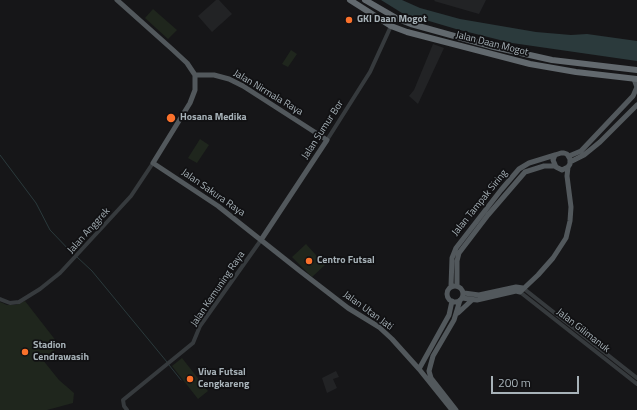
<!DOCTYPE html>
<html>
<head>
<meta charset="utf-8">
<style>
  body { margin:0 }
  #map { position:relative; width:637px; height:410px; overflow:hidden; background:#161618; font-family:"Titillium Web",sans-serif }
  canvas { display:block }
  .scale { position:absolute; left:491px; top:376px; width:88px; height:18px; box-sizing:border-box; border:2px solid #a7b2b8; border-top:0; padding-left:5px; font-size:12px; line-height:14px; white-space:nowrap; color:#a7b2b8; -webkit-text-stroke:3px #111113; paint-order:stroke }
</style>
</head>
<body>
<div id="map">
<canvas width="637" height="410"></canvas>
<div class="scale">200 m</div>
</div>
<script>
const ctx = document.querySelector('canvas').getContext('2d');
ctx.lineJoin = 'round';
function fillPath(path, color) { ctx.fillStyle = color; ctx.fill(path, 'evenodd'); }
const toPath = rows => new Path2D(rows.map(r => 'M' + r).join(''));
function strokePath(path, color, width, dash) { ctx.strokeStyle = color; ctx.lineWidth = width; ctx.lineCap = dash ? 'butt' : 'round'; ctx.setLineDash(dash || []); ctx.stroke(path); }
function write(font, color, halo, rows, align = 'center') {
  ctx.font = font + ' "Titillium Web",sans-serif'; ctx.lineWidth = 3.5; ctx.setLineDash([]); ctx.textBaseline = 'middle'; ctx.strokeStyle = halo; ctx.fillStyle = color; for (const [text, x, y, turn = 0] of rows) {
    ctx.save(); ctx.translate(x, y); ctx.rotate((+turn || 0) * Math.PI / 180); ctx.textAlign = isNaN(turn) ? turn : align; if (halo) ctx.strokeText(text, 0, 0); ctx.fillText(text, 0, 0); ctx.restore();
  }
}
const built = toPath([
  [216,0,219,0,232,14,212,32,198,16],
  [435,0,486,0,479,14,434,1],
  [433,44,444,48,418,104,409,96,414,90],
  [336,371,339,377,333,379,337,388,327,393,322,378]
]);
const green = toPath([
  [153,9,177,30,168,39,145,18],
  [291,50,297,54,288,67,282,64],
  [200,139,209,145,197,163,188,158],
  [306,244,325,265,312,277,292,257],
  [25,301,60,346,42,359,59,380,74,393,73,403,47,410,0,410,0,302,7,305,16,305],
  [182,358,208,391,198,399,172,366]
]);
const water = toPath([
  [381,0,402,0,420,8,460,19,536,32,571,35,587,34,637,41,637,61,512,43,456,29,402,13]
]);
const stream = toPath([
  [0,155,36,203,50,230,74,255],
  [77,257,92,271,167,362],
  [169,365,181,380]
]);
const minor = toPath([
  [327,140,370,72,391,26],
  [523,288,637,378],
  [520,292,637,384],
  [0,299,10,303,19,302,40,289,60,273,131,196,153,163],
  [127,410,124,406,123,400,193,343,200,326,261,240]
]);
const major = toPath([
  [117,0,173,50,187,63,195,75,195,90,190,103,153,163,218,206,300,271,348,308,379,327,392,339,419,369,452,410],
  [195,75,214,75,229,79,243,86,327,140,261,240],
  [569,156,581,151,633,96,637,87,634,79],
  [570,162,584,155,600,142,637,105],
  [457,285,457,261,459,253,488,215,525,172,544,166,554,166],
  '447 294a8 8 0 1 1 16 0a8 8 0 1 1-16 0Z',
  [451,286,452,258,456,248,501,190,519,169,529,163,555,155,561,153,564,153,567,154,570,159,570,164,568,167,562,170,556,167,553,160,555,155],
  [464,293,479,295,516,287,523,288],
  [462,298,477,300,516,291,520,292,538,275,553,258,566,238,570,221,571,207,567,176,568,167],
  [458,313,472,300],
  [419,369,449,315,452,301],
  [456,410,431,378,429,371,433,356,454,320,460,300]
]);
const highway = toPath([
  [350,0,391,26,407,32,530,64,576,72,637,79],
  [365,0,398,19,411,24,494,47,552,60,637,70]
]);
const markers = [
  [349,20,4,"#fa712b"],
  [171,118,5,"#fa712b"],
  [309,261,4,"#fa712b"],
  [25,352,4,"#fa712b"],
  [190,379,4,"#fa712b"]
];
const poiNames = [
  ["GKI Daan Mogot",357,20],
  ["Hosana Medika",180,118],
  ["Centro Futsal",317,261],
  ["Stadion",33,346],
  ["Cendrawasih",33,358],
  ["Viva Futsal",198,373],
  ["Cengkareng",198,385]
];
const streetNames = [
  ["Jalan Daan Mogot",492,44,14],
  ["Jalan Nirmala Raya",268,93,31],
  ["Jalan Sumur Bor",323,130,-57],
  ["Jalan Sakura Raya",213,193,35],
  ["Jalan Tampak Siring",480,203,-51],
  ["Jalan Anggrek",89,231,-48],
  ["Jalan Kemuning Raya",218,289,-56],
  ["Jalan Utan Jati",368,311,36],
  ["Jalan Gilimanuk",583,331,38]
];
fillPath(built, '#222325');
fillPath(green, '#1f261d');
fillPath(water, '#2b3a3c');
strokePath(stream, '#2b3a3c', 1);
strokePath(minor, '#363a3d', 4);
strokePath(major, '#52585c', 5);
strokePath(highway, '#62696e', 6);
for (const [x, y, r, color] of markers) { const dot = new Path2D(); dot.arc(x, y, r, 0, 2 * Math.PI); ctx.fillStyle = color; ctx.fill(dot); strokePath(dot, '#111113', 1.5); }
write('bold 10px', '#a7b2b8', '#111113', poiNames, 'left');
write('10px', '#a7b2b8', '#111113', streetNames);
</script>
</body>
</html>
